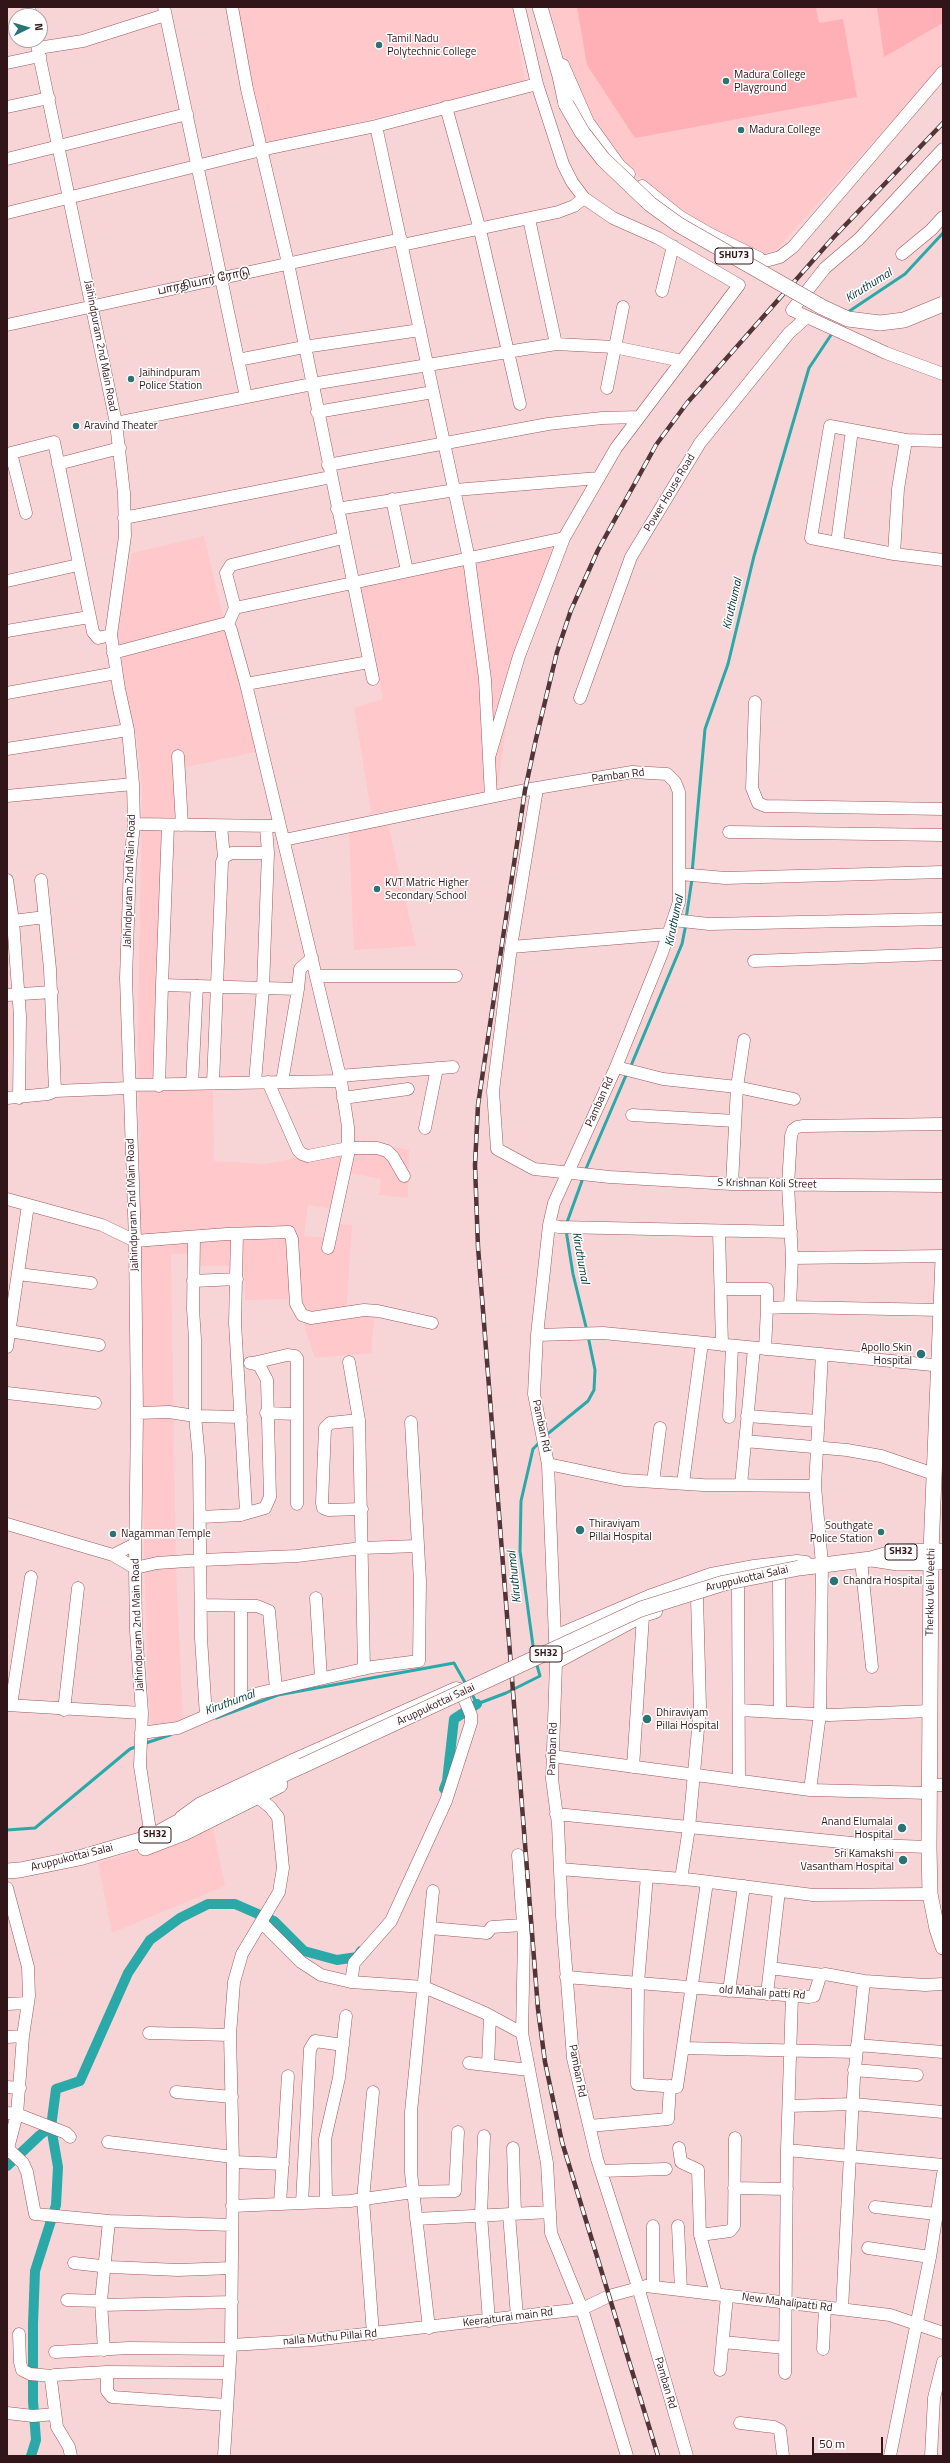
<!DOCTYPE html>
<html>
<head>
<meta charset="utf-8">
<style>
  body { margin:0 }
  #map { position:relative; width:950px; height:2463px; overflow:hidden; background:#f7d5d7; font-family:"Titillium Web",sans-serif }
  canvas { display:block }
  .frame { position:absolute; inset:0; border:8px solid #321518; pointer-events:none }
  .north { position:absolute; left:8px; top:8px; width:40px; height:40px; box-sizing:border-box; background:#fff; border:1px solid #ada1a3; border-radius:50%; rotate:85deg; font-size:11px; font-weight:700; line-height:16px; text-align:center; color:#321518 }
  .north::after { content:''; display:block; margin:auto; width:14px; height:18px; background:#2a7574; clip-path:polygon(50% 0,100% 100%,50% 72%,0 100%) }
  .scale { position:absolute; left:812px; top:2437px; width:71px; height:18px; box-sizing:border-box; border:2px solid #321518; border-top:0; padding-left:5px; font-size:12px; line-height:14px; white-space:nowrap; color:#321518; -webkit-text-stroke:3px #fff; paint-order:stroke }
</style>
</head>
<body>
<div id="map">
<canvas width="950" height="2463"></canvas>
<div class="frame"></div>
<div class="north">N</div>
<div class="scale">50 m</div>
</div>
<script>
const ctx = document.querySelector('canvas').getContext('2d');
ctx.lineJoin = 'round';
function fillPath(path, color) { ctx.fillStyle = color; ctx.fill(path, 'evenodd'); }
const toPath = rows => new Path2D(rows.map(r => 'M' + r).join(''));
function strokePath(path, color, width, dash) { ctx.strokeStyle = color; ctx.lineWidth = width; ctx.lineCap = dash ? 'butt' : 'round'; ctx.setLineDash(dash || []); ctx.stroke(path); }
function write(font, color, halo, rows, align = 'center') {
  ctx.font = font + ' "Titillium Web","Noto Sans Tamil",sans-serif'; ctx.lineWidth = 3; ctx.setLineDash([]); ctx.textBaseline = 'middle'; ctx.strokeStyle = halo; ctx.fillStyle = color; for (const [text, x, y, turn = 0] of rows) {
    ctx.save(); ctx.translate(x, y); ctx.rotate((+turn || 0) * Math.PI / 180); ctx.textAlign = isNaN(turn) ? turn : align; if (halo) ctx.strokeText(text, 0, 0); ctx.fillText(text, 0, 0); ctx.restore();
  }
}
const built = toPath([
  [231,7,513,7,525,82,261,146],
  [549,7,943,7,943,64,777,249,765,254,754,253,672,204,625,165,604,140,568,71],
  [204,536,256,752,177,769,179,823,166,822,161,1091,213,1090,214,1161,265,1164,374,1143,409,1150,408,1198,379,1195,381,1179,350,1173,340,1210,308,1205,304,1236,338,1239,339,1224,352,1225,347,1305,372,1306,374,1320,371,1353,315,1358,305,1329,301,1299,245,1300,244,1266,199,1266,198,1253,171,1254,176,1567,183,1720,156,1727,151,1725,148,1693,144,1553,138,1019,142,788,137,739,123,677,118,637,119,620,132,553],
  [562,544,568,548,519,670,509,707,497,790,368,815,371,812,354,708,383,699,360,587],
  [388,823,416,946,354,950,349,832],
  [213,1828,225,1886,112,1933,98,1863]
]);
const green = toPath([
  [577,7,816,7,819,23,843,19,857,97,635,138,587,65],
  [877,7,943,7,943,23,884,57]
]);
const stream = toPath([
  [845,314,905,274,943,233],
  [692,873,705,729,728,664,754,556,809,368,833,332],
  [686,919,692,879],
  [630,1068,682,944,686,924],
  [585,1171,627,1073],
  [566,1225,583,1178],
  [566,1230,573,1274,587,1331],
  [545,1436,588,1401,594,1390,595,1370,588,1336],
  [534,1653,520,1551,521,1501,533,1449,540,1442],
  [471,1692,477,1704,506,1693,540,1676,536,1662],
  [216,1718,278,1695,454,1663,467,1686],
  [143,1744,170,1735],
  [7,1830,35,1828,130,1749,138,1746]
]);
const canal = toPath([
  [444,1789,447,1781,454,1719,477,1704],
  [7,2166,40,2135,51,2127,56,2089,80,2081,128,1973,150,1940,180,1918,208,1904,235,1904,274,1921,304,1951,337,1960,357,1957,361,1951],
  [31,2456,36,2440,33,2401,33,2324,35,2271,56,2205,58,2167,51,2127]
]);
const minor = toPath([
  [29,7,31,16],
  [164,7,246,397],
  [232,7,247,89,288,263,373,679],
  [36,40,116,423,124,493,125,536,111,635,119,689,128,730,133,784,134,824,130,864,126,978,135,1241,137,1413,135,1568,136,1631,142,1713,140,1766,151,1837],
  [38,48,83,41,165,15],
  [7,63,40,56],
  [563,65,588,122,619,165,629,174],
  [7,107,49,98],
  [446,107,480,230,520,404],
  [376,126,469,559,485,679,491,797],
  [943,149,859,239,825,268,792,310,886,353,943,374],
  [7,159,187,114],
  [642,186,679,216,710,234,759,258,762,262,780,257,793,247,943,72],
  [7,213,261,150,376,126,537,84],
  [529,219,556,344],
  [402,245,558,212,574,206,584,198],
  [902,254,931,230,943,217],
  [662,291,673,246],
  [7,325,401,239],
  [238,360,304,347,420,330],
  [607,388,623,307],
  [317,412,433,392],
  [116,423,312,384,556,344,614,347,682,361],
  [943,441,906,440,898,489,894,554,943,560],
  [11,453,26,513],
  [7,454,54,442,93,632,98,638,111,635],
  [58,464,120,448],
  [328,465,548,424,602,418,639,417],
  [392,499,407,571],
  [337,509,455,490,599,478],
  [124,518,331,477],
  [837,543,852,430],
  [894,554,811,538,830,426,906,440],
  [7,581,78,565],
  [235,608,226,573,231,565,343,538],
  [228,624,231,630,246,684,341,1081,348,1127,348,1155,328,1248],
  [228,624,235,608,564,538],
  [7,631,89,617],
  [113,653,223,624,228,624],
  [246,684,369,662],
  [7,693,116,673],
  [580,698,631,557,700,443,789,333,807,317],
  [755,702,752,788,758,803,765,806,943,809],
  [7,749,128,730],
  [490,754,519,656,564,538,616,448,739,285,658,238,613,218,584,198,572,182,563,164,537,84,519,7],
  [178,756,182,825],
  [537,789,511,947,493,1091,497,1149,534,1169,610,1177,732,1184,943,1186],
  [7,796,133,784],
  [134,824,274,826],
  [168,825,162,985,298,989,300,969,312,958],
  [221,826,224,857],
  [729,832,943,835],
  [284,840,525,790,632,772,667,774,675,782,679,792,679,902,662,953,616,1067,554,1203,549,1225,537,1335,534,1394,548,1464,556,1663,552,1779,558,1824,562,1916,573,2058,597,2159,638,2287,687,2456],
  [680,874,725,878,943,872],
  [7,880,13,921,20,1016,19,1098],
  [673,920,709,924,943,919],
  [13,921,45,917],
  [511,947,668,934],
  [754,961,943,954],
  [316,976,456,976],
  [7,995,52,992],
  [616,1067,663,1079,737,1087,794,1099],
  [339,1076,453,1067],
  [255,1082,263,988,268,853],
  [268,1082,298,1150,302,1154,308,1156,348,1148,377,1148,387,1151,393,1157,404,1176],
  [282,1082,298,989],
  [213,1083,222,862,224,857,232,853,268,853,266,826],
  [192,1084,197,986],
  [129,1085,341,1081],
  [159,1086,162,985],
  [55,1091,129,1088],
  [7,1098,48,1094,55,1091,50,969,41,880],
  [343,1098,408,1089],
  [632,1115,735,1121],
  [425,1128,437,1068],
  [732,1184,737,1087,744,1040],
  [7,1199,102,1225,135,1241,227,1234,289,1232,292,1239,296,1304,302,1315,311,1318,364,1310,378,1311,432,1323],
  [549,1225,559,1227,791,1232],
  [719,1231,722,1345],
  [194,1237,193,1309,195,1339,195,1416,199,1458,201,1638,206,1716],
  [792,1258,943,1256],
  [18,1274,91,1283],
  [193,1281,237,1279],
  [722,1289,767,1289,767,1308],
  [790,1307,941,1310],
  [9,1331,99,1345],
  [537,1335,603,1333,943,1366],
  [7,1347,28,1205],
  [765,1349,767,1308,790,1307,792,1258,788,1185,791,1136,793,1130,797,1127,804,1126,943,1124],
  [349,1362,359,1420,364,1669],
  [253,1363,287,1355,295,1356,297,1358,297,1504],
  [7,1393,95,1403],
  [137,1413,169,1412,195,1416,241,1417],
  [266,1413,297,1414],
  [747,1416,818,1421],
  [729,1417,732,1346],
  [359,1420,330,1423,325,1428,322,1503,323,1508,328,1510,362,1509],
  [745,1441,847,1450,881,1456,934,1474],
  [548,1464,624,1480,703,1485,815,1486,822,1354],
  [653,1482,660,1428],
  [683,1483,702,1343],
  [741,1485,754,1348],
  [244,1514,265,1508,270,1497,267,1380,259,1365,250,1363],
  [201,1517,241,1515,246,1511,235,1323,237,1234],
  [7,1524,113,1555,135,1568,157,1563,202,1560,297,1556,362,1548,417,1546],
  [113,1555,135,1544],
  [861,1560,872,1667],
  [779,1578,780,1712],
  [738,1586,739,1781],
  [316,1598,321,1678],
  [202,1605,257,1606,269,1611,276,1689],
  [555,1636,649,1596,711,1574,754,1566,797,1561,806,1562,809,1567],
  [556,1663,643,1616,656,1612],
  [241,1701,241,1606],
  [7,1705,142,1713],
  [11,1705,31,1577],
  [64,1710,78,1588],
  [740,1710,830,1715,930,1711],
  [141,1733,178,1728,259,1693,372,1667,419,1661,420,1581,411,1422],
  [552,1756,810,1790,929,1793],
  [633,1767,643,1616],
  [930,1785,943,1785],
  [810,1790,820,1714,822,1564,815,1486],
  [556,1814,872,1845,929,1847],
  [181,1817,199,1804,293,1760,456,1688,460,1689,471,1715,471,1723,446,1801,391,1921,354,1963,351,1982],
  [518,1855,524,1937,522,2033,547,2163,551,2233,582,2309,627,2456],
  [560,1869,694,1880,813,1895,930,1894],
  [647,1876,638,1983,637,2084,677,2087,707,1882],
  [681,1879,689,1828,700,1707,697,1597],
  [7,1888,28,1967,29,1996,23,2036,17,2114,7,2113],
  [261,1922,301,1962,321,1975,351,1982,424,1987,485,2013,522,2033],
  [430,1928,487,1933,492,1927,523,1925],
  [770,1968,823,1975],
  [566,1977,809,1997,814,1996,820,1977,825,1974,864,1981,925,1985,943,1984],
  [729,1991,744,1886],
  [767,1994,779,1891],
  [7,2004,28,2003],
  [149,2033,230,2035],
  [7,2037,23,2036],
  [857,2045,943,2052],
  [683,2048,856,2052],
  [469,2063,529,2070],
  [488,2065,490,2016],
  [854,2070,917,2075],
  [7,2087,20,2088],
  [176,2092,232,2097],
  [789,2106,853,2104,943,2112],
  [589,2126,668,2119,670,2086],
  [484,2136,481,2215,489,2321],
  [108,2142,233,2157],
  [513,2148,515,2214],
  [679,2148,681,2162,698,2170,700,2235],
  [8,2149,23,2163,27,2172,35,2214,109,2221],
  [787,2150,943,2165],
  [7,2152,17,2114,66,2133,70,2137],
  [233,2162,283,2164],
  [601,2171,666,2169],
  [734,2188,787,2189],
  [326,2202,325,2139,339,2078,346,2016],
  [302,2203,310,2049,315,2041,343,2045],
  [280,2204,288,2076],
  [232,2206,350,2201,413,2192,455,2191,458,2132],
  [875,2207,936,2214],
  [509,2214,517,2317],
  [416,2219,550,2212],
  [678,2226,681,2290],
  [868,2248,930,2257],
  [74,2263,110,2267,178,2270,232,2268],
  [653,2287,653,2226],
  [716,2294,700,2235,730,2231,734,2226,735,2138],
  [67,2300,101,2301],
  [101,2305,232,2302],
  [842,2309,854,2078,864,1981],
  [429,2328,411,2173,411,2112,433,1891],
  [19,2334,20,2362,22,2370,30,2374,52,2376],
  [373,2334,363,2199,373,2092],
  [723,2342,785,2348],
  [231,2345,313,2340,582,2309,609,2296,646,2286,890,2315,943,2333],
  [823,2349,825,2307],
  [104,2350,101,2301,109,2221,232,2225],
  [55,2352,129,2348,231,2349],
  [720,2370,727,2296],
  [107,2372,107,2391,112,2397,227,2405],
  [785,2373,787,2150,792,1996],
  [7,2413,33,2416,55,2414],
  [740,2423,774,2427,780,2430,783,2456],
  [71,2456,69,2447,57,2427,51,2380,54,2375,107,2372,229,2373],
  [224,2456,231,2345,233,2162,230,2035,234,1982,242,1954,279,1892,283,1868,278,1817,270,1807,259,1798],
  [890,2456,930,2257,943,2174],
  [931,2456,934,2398,943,2362]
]);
const major = toPath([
  [540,7,560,76,566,104],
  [943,1260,931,1551,929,1847,930,1894,937,1929,943,1947],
  [872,1559,898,1563,940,1562],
  [799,1568,871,1559,895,1552,943,1551],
  [145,1848,184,1833,280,1785],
  [7,1871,20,1870,79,1858,151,1837,176,1823,302,1766]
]);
const rail = toPath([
  [658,2456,562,2142,545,2062,538,2009,478,1247,475,1165,478,1105,525,790,536,739,557,652,571,610,598,550,656,445,687,403,832,239,943,123]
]);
const majorBridge = toPath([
  [566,104,582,132,603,159,650,204,679,225,822,307,848,319,880,323,904,320,943,304],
  [302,1766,641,1609,724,1583,799,1568]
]);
const markers = [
  [379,45,4,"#2a7574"],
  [726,81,4,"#2a7574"],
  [741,130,4,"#2a7574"],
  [131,379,4,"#2a7574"],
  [76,426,4,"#2a7574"],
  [377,889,4,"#2a7574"],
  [921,1354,5,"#2a7574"],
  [580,1530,5,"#2a7574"],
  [881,1532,4,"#2a7574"],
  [113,1534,4,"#2a7574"],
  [834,1581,5,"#2a7574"],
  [647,1719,5,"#2a7574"],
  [902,1828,5,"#2a7574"],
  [903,1860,5,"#2a7574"]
];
const shields = [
  [734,256,38],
  [901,1552,32],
  [546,1654,32],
  [155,1835,32]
];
const shieldNames = [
  ["SHU73",734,256],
  ["SH32",901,1552],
  ["SH32",546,1654],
  ["SH32",155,1835]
];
const poiNames = [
  ["Tamil Nadu",387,39],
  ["Polytechnic College",387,52],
  ["Madura College",734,75],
  ["Playground",734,88],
  ["Madura College",749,130],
  ["Jaihindpuram",139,373],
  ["Police Station",139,386],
  ["Aravind Theater",84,426],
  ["KVT Matric Higher",385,883],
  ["Secondary School",385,896],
  ["Apollo Skin",912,1348,"right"],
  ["Hospital",912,1361,"right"],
  ["Thiraviyam",589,1524],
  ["Pillai Hospital",589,1537],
  ["Southgate",873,1526,"right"],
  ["Police Station",873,1539,"right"],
  ["Nagamman Temple",121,1534],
  ["Chandra Hospital",843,1581],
  ["Dhiraviyam",656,1713],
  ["Pillai Hospital",656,1726],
  ["Anand Elumalai",893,1822,"right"],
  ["Hospital",893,1835,"right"],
  ["Sri Kamakshi",894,1854,"right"],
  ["Vasantham Hospital",894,1867,"right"]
];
const streetNames = [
  ["பாரதியார் ரோடு",204,282,-12],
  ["Jaihindpuram 2nd Main Road",100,346,79],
  ["Power House Road",670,493,-59],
  ["Pamban Rd",618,776,-7],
  ["Jaihindpuram 2nd Main Road",130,881,-88],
  ["Pamban Rd",600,1102,-66],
  ["S Krishnan Koli Street",767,1184,1],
  ["Jaihindpuram 2nd Main Road",133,1205,-92],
  ["Pamban Rd",541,1426,78],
  ["Aruppukottai Salai",747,1579,-13],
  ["Therkku Veli Veethi",931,1592,-89],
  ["Jaihindpuram 2nd Main Road",138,1625,-92],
  ["Aruppukottai Salai",436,1705,-25],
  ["Pamban Rd",553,1749,-88],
  ["Aruppukottai Salai",72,1858,-14],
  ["old Mahali patti Rd",762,1993,4],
  ["Pamban Rd",577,2071,79],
  ["New Mahalipatti Rd",787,2303,7],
  ["Keeraiturai main Rd",508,2318,-7],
  ["nalla Muthu Pillai Rd",330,2338,-5],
  ["Pamban Rd",665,2383,74]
];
const waterNames = [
  ["Kiruthumal",869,286,-32],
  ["Kiruthumal",733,604,-77],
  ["Kiruthumal",675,921,-78],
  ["Kiruthumal",580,1258,80],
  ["Kiruthumal",515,1577,-96],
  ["Kiruthumal",230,1703,-20]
];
fillPath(built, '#ffc8cb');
fillPath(green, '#feb0b6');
strokePath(stream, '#2ba8a8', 3);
strokePath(canal, '#2ba8a8', 10);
strokePath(minor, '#9e575d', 13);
strokePath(major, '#9e575d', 16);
strokePath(minor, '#fff', 12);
strokePath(major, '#fff', 15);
strokePath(rail, '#523537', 4.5);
strokePath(rail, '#fff', 3, [9]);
strokePath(majorBridge, '#9e575d', 16, []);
strokePath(majorBridge, '#fff', 15);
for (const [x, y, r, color] of markers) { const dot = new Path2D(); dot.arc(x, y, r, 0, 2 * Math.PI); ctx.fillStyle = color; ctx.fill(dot); strokePath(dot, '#fff', 1.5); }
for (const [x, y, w] of shields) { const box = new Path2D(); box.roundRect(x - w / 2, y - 8, w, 16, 3); ctx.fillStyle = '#fff'; ctx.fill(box); strokePath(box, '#321518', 1); }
write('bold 10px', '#321518', null, shieldNames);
write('11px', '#321518', '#fff', poiNames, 'left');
write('11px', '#321518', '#fff', streetNames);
write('italic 12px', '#003838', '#fff', waterNames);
</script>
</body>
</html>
